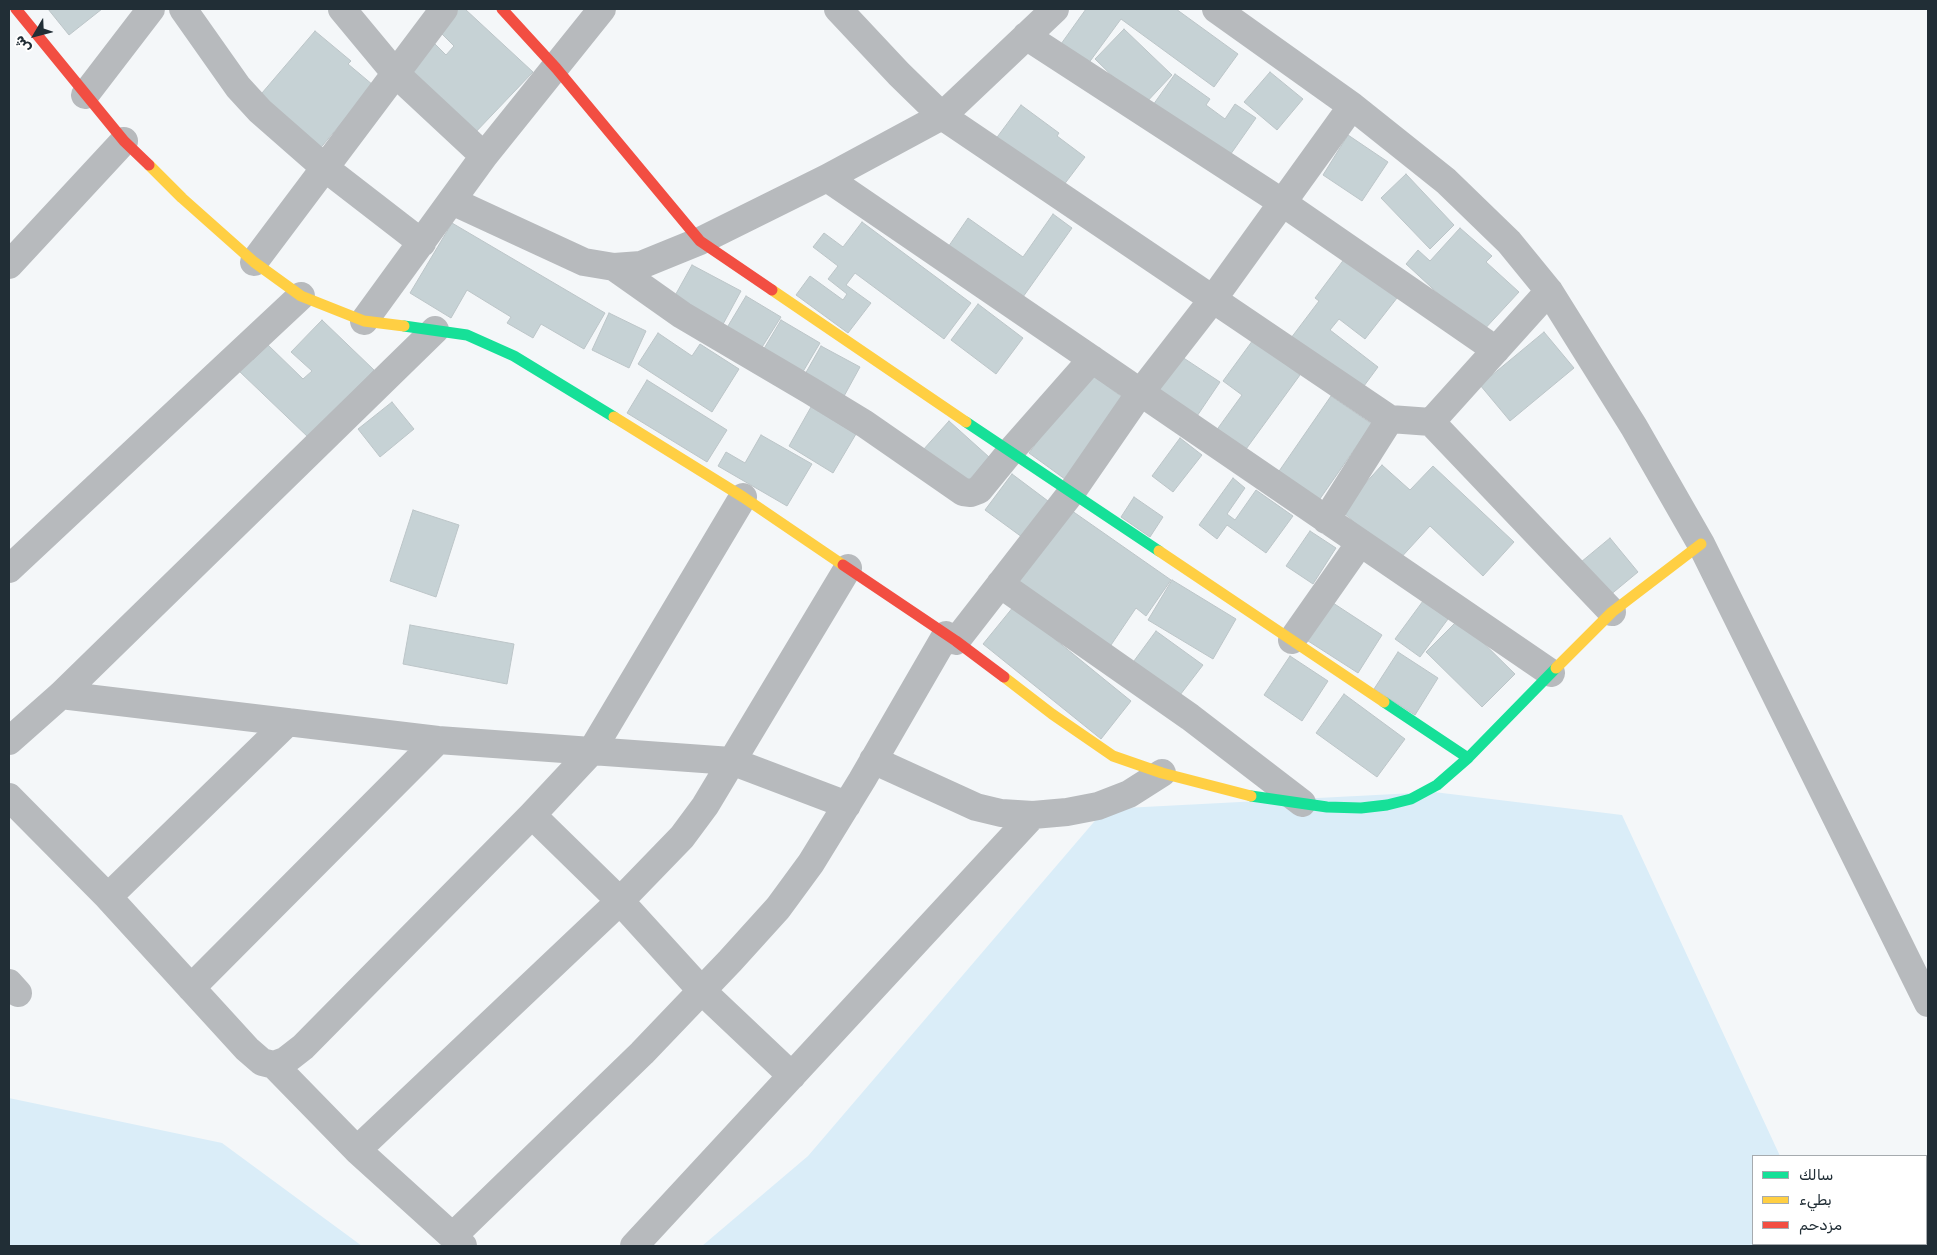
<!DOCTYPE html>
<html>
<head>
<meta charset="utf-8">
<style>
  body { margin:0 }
  #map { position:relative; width:1937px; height:1255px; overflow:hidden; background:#f4f7f9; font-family:Rubik,Vazirmatn,sans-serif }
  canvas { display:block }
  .frame { position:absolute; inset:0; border:10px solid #212e36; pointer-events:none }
  .legend { position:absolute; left:1752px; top:1155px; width:175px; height:90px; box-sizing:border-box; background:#fff; border:1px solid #a6abaf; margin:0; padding:6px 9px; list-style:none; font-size:15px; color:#212e36 }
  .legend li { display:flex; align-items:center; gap:10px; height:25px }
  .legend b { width:25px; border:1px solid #a6abaf }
  .north { position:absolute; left:10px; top:10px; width:50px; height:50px; -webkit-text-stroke:4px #fff; paint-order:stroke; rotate:233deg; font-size:14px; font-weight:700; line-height:20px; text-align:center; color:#212e36 }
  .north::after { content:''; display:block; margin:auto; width:18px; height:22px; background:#212e36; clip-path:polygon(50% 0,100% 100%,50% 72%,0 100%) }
</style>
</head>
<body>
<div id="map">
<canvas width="1937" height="1255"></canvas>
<div class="frame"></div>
<ul class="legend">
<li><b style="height:6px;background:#16e098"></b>سالك</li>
<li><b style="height:6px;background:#ffcf43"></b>بطيء</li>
<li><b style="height:6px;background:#f24e42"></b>مزدحم</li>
</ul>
<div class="north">ش</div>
</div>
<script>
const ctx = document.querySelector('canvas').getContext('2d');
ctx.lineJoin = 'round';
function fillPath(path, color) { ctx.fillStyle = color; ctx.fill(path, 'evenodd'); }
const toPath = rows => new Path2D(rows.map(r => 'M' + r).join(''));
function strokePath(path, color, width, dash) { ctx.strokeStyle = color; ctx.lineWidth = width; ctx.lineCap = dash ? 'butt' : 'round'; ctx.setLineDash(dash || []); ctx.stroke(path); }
const green = toPath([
  [1434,792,1622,815,1780,1156,1753,1156,1753,1244,1838,1244,1840,1246,702,1246,808,1156,1105,809],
  [9,1098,222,1143,362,1246,9,1246]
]);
const building = toPath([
  [48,9,102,9,69,35,48,9],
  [454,9,465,9,533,72,472,136,403,70,431,40,446,55,454,46,436,28,454,9],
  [1086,9,1176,9,1238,54,1214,87,1121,19,1088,64,1061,44,1086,9],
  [1124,29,1172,75,1143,106,1095,59,1124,29],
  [315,31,351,61,348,64,373,85,318,151,256,100,315,31],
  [1270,72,1303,99,1277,130,1244,102,1270,72],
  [1175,74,1210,99,1206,105,1225,119,1235,104,1256,118,1228,158,1153,105,1175,74],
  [1021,105,1059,133,1057,136,1085,157,1060,190,995,140,1021,105],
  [1348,135,1388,162,1362,201,1323,175,1348,135],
  [1406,174,1454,225,1430,249,1381,198,1406,174],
  [1053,214,1072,228,1018,304,944,253,968,218,1023,257,1053,214],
  [862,222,971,303,944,339,855,273,846,285,871,303,848,333,796,295,810,276,843,300,847,294,828,279,838,266,813,247,824,233,843,247,862,222],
  [452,223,605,313,584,349,541,324,533,338,507,323,511,317,467,290,451,318,410,293,452,223],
  [1460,228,1492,256,1486,262,1519,292,1481,333,1406,264,1418,250,1430,261,1460,228],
  [1345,258,1397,298,1365,339,1339,319,1330,330,1378,367,1361,390,1291,338,1319,301,1315,298,1345,258],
  [692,265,741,291,721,328,672,301,692,265],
  [746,296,781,317,759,352,725,331,746,296],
  [978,304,1023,338,996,374,951,340,978,304],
  [609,313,646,331,629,368,592,350,609,313],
  [322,320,374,370,309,438,239,371,252,358,253,360,268,345,303,379,312,371,291,352,322,320],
  [781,320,820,343,801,375,762,352,781,320],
  [1544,332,1574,368,1510,421,1480,385,1544,332],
  [658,333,692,356,700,344,739,369,712,412,638,364,658,333],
  [1253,340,1300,375,1241,456,1213,435,1242,395,1223,381,1253,340],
  [821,346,860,367,843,398,804,376,821,346],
  [1179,355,1220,382,1193,422,1153,395,1179,355],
  [1088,372,1129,402,1069,482,1029,453,1088,372],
  [647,380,727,430,707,462,627,413,647,380],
  [1331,396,1372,424,1315,506,1275,477,1331,396],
  [392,402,414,429,380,457,358,429,392,402],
  [811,407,856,434,833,473,789,446,811,407],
  [949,421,989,457,964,486,923,450,949,421],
  [761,435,812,464,787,506,718,466,726,452,745,463,761,435],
  [1180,438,1202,455,1173,492,1152,476,1180,438],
  [1382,465,1410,490,1433,466,1514,542,1483,576,1430,526,1397,562,1341,510,1382,465],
  [1012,474,1052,504,1026,540,985,510,1012,474],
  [1233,478,1245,488,1227,514,1235,520,1256,490,1293,516,1266,553,1227,525,1217,539,1199,525,1233,478],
  [1134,497,1163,517,1150,537,1121,517,1134,497],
  [1065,506,1171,580,1146,616,1136,608,1109,648,1012,581,1065,506],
  [413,510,459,525,436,597,390,581,413,510],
  [1310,531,1336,548,1313,584,1286,566,1310,531],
  [1610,538,1638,572,1609,596,1581,562,1610,538],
  [1172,580,1236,619,1213,659,1148,620,1172,580],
  [1330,601,1382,635,1358,673,1305,639,1330,601],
  [1423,601,1448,619,1420,657,1395,639,1423,601],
  [1014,606,1131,701,1101,739,983,644,1014,606],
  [1459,619,1515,674,1482,707,1426,652,1459,619],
  [410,625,514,644,507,684,403,664,410,625],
  [1156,631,1203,665,1177,699,1131,665,1156,631],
  [1398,652,1438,678,1415,715,1374,689,1398,652],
  [1290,656,1328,681,1302,721,1264,695,1290,656],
  [1344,694,1405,739,1377,777,1316,733,1344,694]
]);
const street = toPath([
  [183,9,238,87,260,111,325,168,422,243],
  [342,9,396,74,484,156],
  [838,9,899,74,942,116,1390,419,1431,422,1612,612],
  [1216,9,1352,106,1446,181,1509,242,1549,291,1634,427,1701,544,1928,1003],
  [1026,36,1283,203,1496,350],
  [85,95,151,9],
  [827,178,1551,673],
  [452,201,584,262,614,267,641,265,700,241,827,178,942,116,1055,9],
  [254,262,444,9],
  [9,265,124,141],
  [614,267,682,315,811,391,865,424,963,492,971,493,979,490,1010,452,1092,359],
  [364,321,484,156,602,9],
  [1431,422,1549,291],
  [1326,520,1390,419],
  [9,569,301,296],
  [1000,584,1190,717,1302,803],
  [1292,640,1360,543],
  [956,641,1071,493,1140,393,1213,299,1352,106],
  [61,695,438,740,731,761,847,805],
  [9,741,61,695,435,330],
  [873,760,976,807,1001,813,1033,815,1067,812,1098,806,1129,794,1162,773],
  [9,797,108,897,247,1049,262,1062,274,1065,285,1061,303,1047,532,815,591,752,743,497],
  [532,815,620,901,701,990,792,1076],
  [108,897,288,722],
  [9,983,18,993],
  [191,988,438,740],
  [274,1065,357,1150,463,1246],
  [357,1150,620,901,682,837,705,806,848,568],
  [453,1236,642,1053,730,961,778,908,811,863,862,780,946,635],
  [634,1246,1033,815]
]);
const fast = toPath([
  [404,326,467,335,514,356,614,417],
  [966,422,1159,551],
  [1384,702,1468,758,1556,668],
  [1251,796,1327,807,1361,808,1387,805,1411,799,1437,785,1468,758]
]);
const slow = toPath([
  [149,165,182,198,254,262,301,296,364,321,404,326],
  [772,290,966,422],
  [614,417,743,497,843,565],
  [1159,551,1384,702],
  [1556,668,1612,612,1701,544],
  [1004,677,1052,714,1113,756,1162,773,1251,796]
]);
const jam = toPath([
  [16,9,124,141,149,165],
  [502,9,556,68,700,241,772,290],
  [843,565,956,641,1004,677]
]);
fillPath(green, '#daedf8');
fillPath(building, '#c6d2d5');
strokePath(building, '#bcc5c8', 1);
strokePath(street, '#b7babd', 28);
strokePath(fast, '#16e098', 11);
strokePath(slow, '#ffcf43', 11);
strokePath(jam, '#f24e42', 11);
</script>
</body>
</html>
